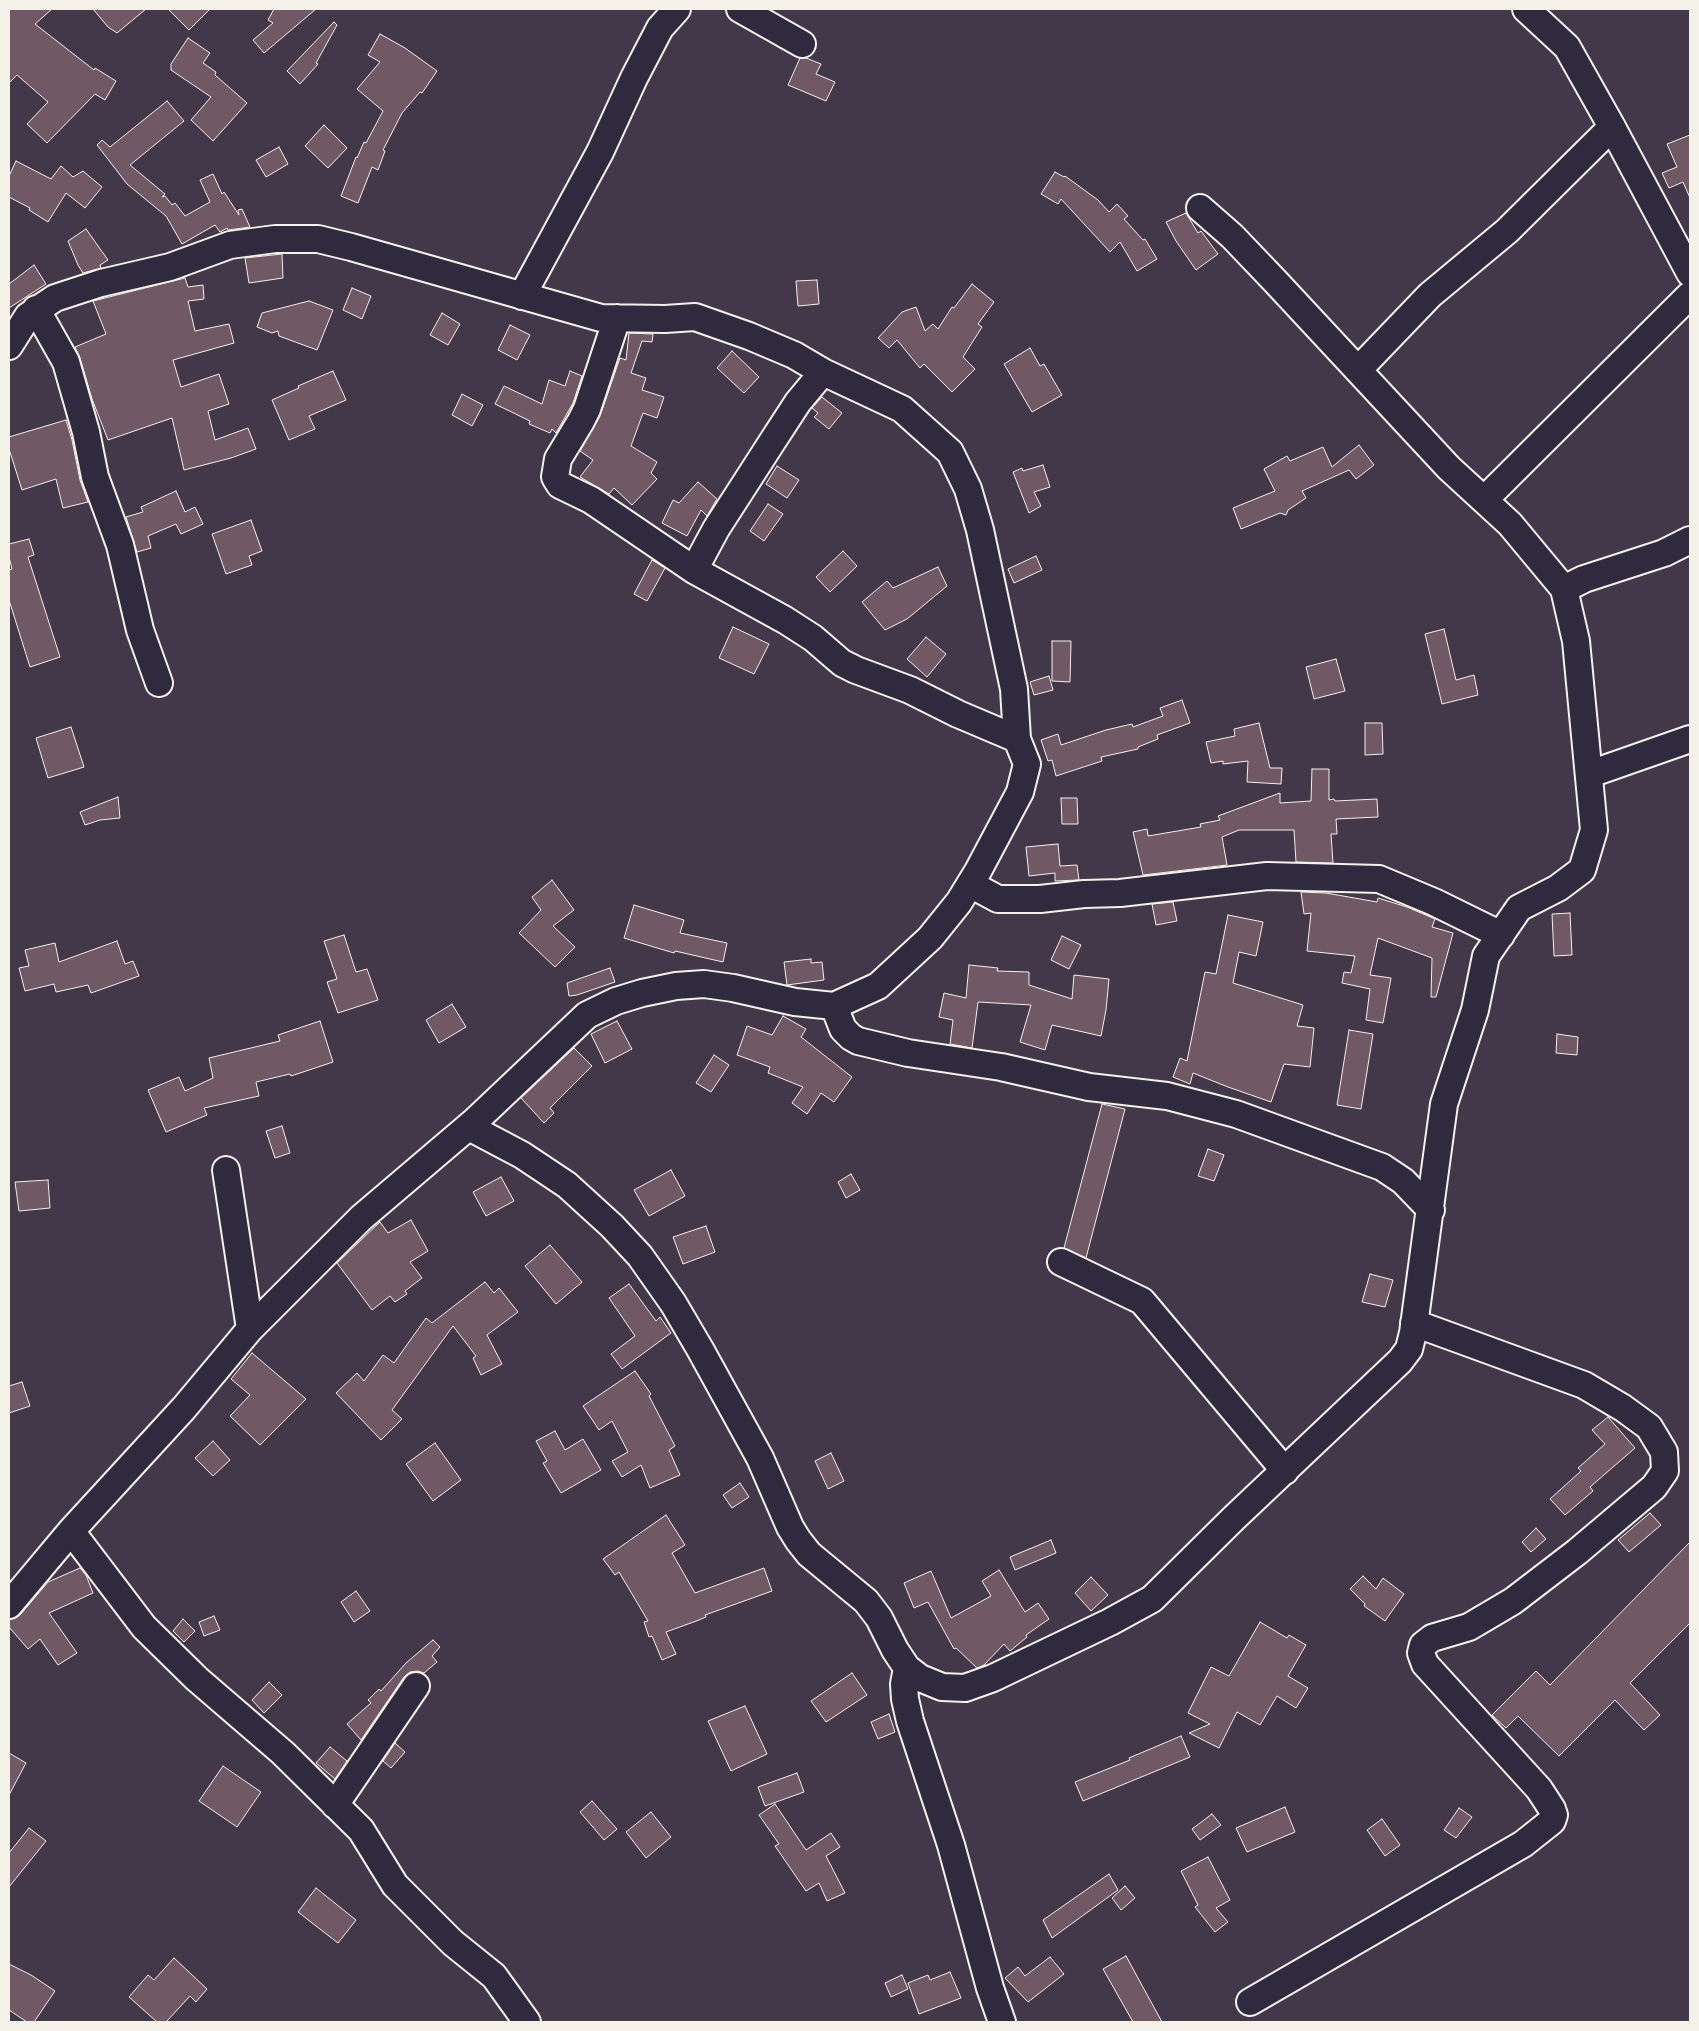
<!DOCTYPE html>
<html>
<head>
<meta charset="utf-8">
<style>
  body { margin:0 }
  #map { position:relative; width:1699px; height:2031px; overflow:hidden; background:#423849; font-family:Sriracha,sans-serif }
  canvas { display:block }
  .frame { position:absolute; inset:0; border:10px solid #f4f1e8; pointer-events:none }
</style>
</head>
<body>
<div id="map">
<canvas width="1699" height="2031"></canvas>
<div class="frame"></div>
</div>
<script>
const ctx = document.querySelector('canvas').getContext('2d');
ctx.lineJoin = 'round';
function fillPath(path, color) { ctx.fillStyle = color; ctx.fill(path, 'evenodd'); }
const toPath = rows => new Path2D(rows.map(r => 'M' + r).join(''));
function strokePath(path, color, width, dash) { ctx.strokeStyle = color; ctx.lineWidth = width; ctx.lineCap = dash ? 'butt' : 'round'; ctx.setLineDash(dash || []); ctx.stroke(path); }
const building = toPath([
  [9,9,52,9,35,24,94,70,95,68,116,81,105,100,95,94,47,143,27,124,48,102,17,75,9,83,9,9],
  [93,9,146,9,117,33,108,27,93,9],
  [168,9,210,9,189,30,168,9],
  [274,9,316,9,264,53,253,40,273,23,268,20,274,9],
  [334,22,337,25,316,63,318,64,300,84,287,71,334,22],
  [380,34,405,48,437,71,422,93,420,92,402,113,383,150,385,151,378,170,372,167,358,203,341,196,356,157,357,158,364,142,366,143,383,111,357,89,380,62,368,55,380,34],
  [188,38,210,53,203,63,216,72,215,75,247,103,213,141,191,120,211,97,171,70,171,64,188,38],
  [800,58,806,58,821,64,816,74,835,82,826,101,788,85,800,58],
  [167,101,184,121,130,165,165,194,162,197,165,196,172,205,175,203,185,216,210,202,200,180,213,174,222,194,224,192,239,215,238,210,242,209,250,227,228,230,227,228,220,232,215,225,182,244,166,216,127,184,97,145,102,140,110,147,167,101],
  [324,125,347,148,328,168,305,146,324,125],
  [1690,135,1690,198,1683,182,1669,188,1662,173,1677,167,1667,144,1690,135],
  [279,147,288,164,266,177,256,160,279,147],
  [16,161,51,179,61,166,73,177,83,171,102,187,85,208,66,193,48,222,29,210,30,208,9,197,9,176,16,161],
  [1055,172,1064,177,1065,176,1098,200,1109,212,1117,204,1128,216,1124,219,1143,240,1145,239,1157,259,1137,271,1120,242,1110,252,1061,199,1058,204,1041,194,1055,172],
  [1186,213,1198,233,1201,231,1218,254,1196,270,1176,241,1166,222,1186,213],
  [86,229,108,260,100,265,101,268,83,273,78,265,68,241,86,229],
  [282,254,283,278,249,283,245,258,282,254],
  [34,265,46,284,9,308,9,284,34,265],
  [185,278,188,287,203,285,204,299,188,301,195,331,229,324,234,343,173,360,181,387,219,374,229,404,208,411,215,440,248,428,256,449,231,458,184,470,172,418,108,440,92,399,80,358,75,347,106,334,93,301,185,278],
  [817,280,819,304,798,306,796,281,817,280],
  [972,284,994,302,978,324,982,327,963,357,975,369,952,392,924,364,920,368,897,340,889,348,878,338,902,312,916,307,925,331,933,324,938,329,952,307,954,308,972,284],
  [352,288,371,296,362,319,343,310,352,288],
  [309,301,333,310,317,350,279,336,278,331,272,333,257,327,262,313,309,301],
  [442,313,460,324,448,345,430,335,442,313],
  [510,325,530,335,517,360,498,350,510,325],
  [629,333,653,334,652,342,642,341,631,373,646,378,642,390,664,397,657,418,643,413,631,446,657,462,651,473,657,479,632,505,614,488,609,494,580,477,593,460,580,451,600,416,620,358,626,360,629,333],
  [1030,348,1040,366,1044,364,1062,395,1032,412,1004,364,1030,348],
  [732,351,759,377,744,393,717,368,732,351],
  [333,371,346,400,309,416,315,429,289,440,272,400,299,388,298,386,333,371],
  [570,371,582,376,573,403,556,433,552,429,550,433,529,424,530,421,495,404,504,386,542,404,549,380,565,386,570,371],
  [462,394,483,405,472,426,452,415,462,394],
  [822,397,842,413,829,429,814,417,818,413,812,408,822,397],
  [66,420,72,440,80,480,88,502,63,508,56,479,22,490,9,449,9,437,66,420],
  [1359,445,1374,465,1356,479,1349,470,1302,491,1306,498,1288,510,1286,515,1280,513,1241,529,1233,508,1275,491,1264,469,1287,456,1290,461,1323,447,1332,467,1359,445],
  [1043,465,1050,487,1034,492,1041,506,1029,513,1013,472,1022,468,1023,471,1043,465],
  [777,466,799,480,787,498,766,484,777,466],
  [698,482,717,499,707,516,701,510,687,536,662,523,673,500,679,503,698,482],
  [176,491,185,512,195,507,203,524,181,534,176,524,148,536,151,548,137,552,126,517,143,512,141,507,176,491],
  [768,504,783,514,764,541,750,531,768,504],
  [251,520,262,551,249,556,252,565,226,574,212,534,251,520],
  [29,539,34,555,28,557,60,657,30,667,9,600,9,570,12,569,9,557,9,544,29,539],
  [843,551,857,566,830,592,816,577,843,551],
  [1036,556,1042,570,1014,583,1008,569,1036,556],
  [652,560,665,568,647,601,634,594,652,560],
  [938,567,947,586,907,619,885,630,862,602,887,581,893,588,938,567],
  [733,627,769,644,754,674,719,658,733,627],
  [1444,629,1456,680,1474,675,1478,695,1442,704,1425,634,1444,629],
  [926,637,946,654,927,677,907,659,926,637],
  [1052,641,1071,641,1070,682,1052,681,1052,641],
  [1336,659,1345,691,1314,699,1306,667,1336,659],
  [1049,676,1053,690,1034,695,1030,682,1049,676],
  [1182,700,1190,723,1157,735,1158,739,1138,747,1138,749,1101,757,1102,761,1056,776,1052,760,1048,761,1041,740,1058,734,1061,745,1106,730,1132,724,1133,727,1163,716,1160,708,1182,700],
  [1259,723,1270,768,1282,768,1281,784,1247,782,1248,761,1223,764,1223,761,1211,763,1206,742,1235,736,1234,729,1259,723],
  [1365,723,1382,723,1383,754,1365,755,1365,723],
  [71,727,84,767,48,778,36,738,71,727],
  [1312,769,1329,769,1329,800,1334,799,1335,801,1377,799,1378,817,1336,819,1337,834,1331,834,1333,863,1296,862,1294,830,1239,830,1222,837,1227,865,1143,875,1133,832,1147,829,1148,836,1201,827,1200,824,1220,820,1218,816,1280,793,1280,803,1311,801,1312,769],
  [118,797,120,818,100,820,85,825,80,812,118,797],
  [1061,798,1077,798,1078,824,1062,824,1061,798],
  [1058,844,1060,866,1077,865,1079,880,1055,881,1055,873,1029,876,1026,847,1058,844],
  [552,880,574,910,553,926,575,947,555,967,519,933,541,910,532,897,552,880],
  [1301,892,1326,893,1377,902,1378,898,1407,907,1435,919,1432,927,1453,933,1436,997,1431,997,1432,958,1378,938,1370,975,1391,978,1383,1023,1366,1020,1370,989,1342,983,1344,972,1351,973,1355,956,1307,951,1311,913,1304,914,1301,892],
  [1173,902,1177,921,1156,925,1152,904,1173,902],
  [634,905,684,920,680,933,727,943,723,962,675,951,674,953,624,938,634,905],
  [1570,913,1572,955,1554,956,1552,914,1570,913],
  [1228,915,1263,922,1256,956,1239,952,1233,983,1303,1005,1297,1026,1314,1028,1310,1067,1284,1064,1271,1102,1228,1087,1193,1073,1190,1084,1173,1077,1180,1058,1187,1061,1205,972,1216,974,1228,915],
  [344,935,356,972,367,969,378,1000,338,1013,327,982,337,979,324,941,344,935],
  [1062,936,1081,945,1069,969,1051,960,1062,936],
  [117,941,125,964,133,961,139,976,91,993,88,985,56,992,54,984,25,991,19,968,29,966,25,950,55,943,59,962,117,941],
  [811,959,811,963,822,962,824,980,787,985,784,962,811,959],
  [969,965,998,968,997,971,1029,972,1029,985,1072,999,1074,975,1109,979,1106,1010,1101,1036,1052,1025,1045,1050,1020,1042,1031,1005,978,1002,972,1048,950,1044,953,1020,939,1017,944,993,966,998,969,965],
  [610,968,615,982,577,995,569,996,567,983,610,968],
  [452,1004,466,1027,439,1043,426,1020,452,1004],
  [783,1016,806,1029,801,1037,852,1077,834,1102,821,1093,807,1114,792,1103,803,1087,768,1073,770,1067,737,1055,747,1026,772,1035,783,1016],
  [320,1021,333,1062,291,1076,290,1074,256,1082,259,1096,204,1108,207,1115,166,1132,148,1090,179,1077,185,1091,213,1078,209,1058,280,1041,278,1035,320,1021],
  [617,1021,632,1049,605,1063,591,1034,617,1021],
  [1349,1030,1373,1034,1361,1109,1337,1105,1349,1030],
  [1557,1034,1578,1037,1577,1055,1556,1053,1557,1034],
  [574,1048,592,1066,550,1108,554,1113,544,1123,521,1098,574,1048],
  [714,1055,729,1065,711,1092,696,1083,714,1055],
  [1102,1104,1125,1109,1086,1258,1064,1248,1102,1104],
  [282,1126,290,1153,275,1158,266,1131,282,1126],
  [1208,1149,1224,1155,1214,1181,1198,1176,1208,1149],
  [671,1170,685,1196,649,1216,634,1190,671,1170],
  [851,1174,860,1190,846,1198,838,1182,851,1174],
  [501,1177,514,1201,486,1216,473,1192,501,1177],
  [48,1180,50,1208,19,1211,15,1182,48,1180],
  [411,1220,428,1251,410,1262,422,1278,405,1291,407,1294,395,1302,390,1296,372,1310,337,1263,380,1222,388,1233,411,1220],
  [706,1226,715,1252,683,1264,673,1237,706,1226],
  [550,1245,582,1282,556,1304,525,1266,550,1245],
  [1370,1274,1393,1280,1385,1307,1362,1302,1370,1274],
  [485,1282,494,1293,499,1288,518,1312,487,1335,502,1364,481,1375,473,1358,476,1356,453,1326,392,1410,402,1419,381,1440,336,1393,357,1373,364,1381,383,1355,394,1363,426,1318,432,1323,485,1282],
  [629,1284,656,1321,660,1317,671,1333,622,1369,611,1354,635,1336,609,1298,629,1284],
  [252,1353,306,1399,260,1445,230,1416,250,1395,231,1379,252,1353],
  [635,1371,651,1394,649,1396,675,1446,669,1450,680,1475,650,1488,641,1465,622,1477,612,1461,628,1452,612,1421,599,1430,583,1406,635,1371],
  [22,1382,30,1406,9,1413,9,1386,22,1382],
  [1608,1417,1635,1448,1590,1487,1593,1491,1565,1515,1550,1499,1581,1471,1578,1468,1605,1444,1592,1430,1608,1417],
  [555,1431,565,1450,583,1439,601,1470,561,1493,543,1463,547,1461,536,1441,555,1431],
  [213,1441,230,1460,213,1476,195,1458,213,1441],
  [435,1443,461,1480,433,1501,406,1464,435,1443],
  [831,1453,844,1481,828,1489,815,1461,831,1453],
  [740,1483,749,1497,732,1508,723,1495,740,1483],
  [1650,1513,1661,1525,1629,1552,1618,1540,1650,1513],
  [666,1515,685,1545,672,1553,695,1593,764,1568,772,1591,705,1615,706,1617,699,1620,666,1632,676,1654,662,1660,652,1636,649,1637,644,1622,648,1621,619,1572,615,1575,603,1559,666,1515],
  [1536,1528,1546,1539,1531,1552,1522,1542,1536,1528],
  [1051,1540,1056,1553,1015,1570,1010,1557,1051,1540],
  [1690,1542,1690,1623,1630,1683,1660,1715,1644,1730,1615,1700,1559,1756,1518,1716,1506,1728,1492,1715,1536,1671,1550,1685,1690,1542],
  [80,1568,86,1575,93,1593,49,1613,77,1653,58,1665,40,1639,28,1649,9,1627,9,1620,20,1615,48,1582,80,1568],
  [999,1570,1025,1612,1038,1603,1049,1619,1026,1635,1027,1637,1010,1651,1004,1644,984,1665,977,1668,956,1648,954,1649,928,1602,914,1608,904,1583,931,1571,951,1618,991,1596,982,1581,999,1570],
  [1363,1576,1376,1589,1383,1578,1404,1594,1385,1621,1364,1606,1365,1604,1350,1589,1363,1576],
  [1091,1577,1108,1595,1091,1611,1075,1593,1091,1577],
  [356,1591,370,1611,354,1622,341,1602,356,1591],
  [214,1616,220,1630,204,1636,199,1622,214,1616],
  [183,1619,195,1631,184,1642,173,1631,183,1619],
  [1260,1622,1287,1638,1289,1635,1306,1645,1288,1676,1308,1688,1296,1708,1277,1696,1260,1725,1237,1712,1219,1748,1189,1733,1210,1724,1188,1713,1211,1667,1229,1676,1260,1622],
  [433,1640,440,1647,432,1656,437,1662,424,1673,418,1671,410,1672,404,1677,361,1740,347,1724,371,1703,368,1700,379,1689,381,1691,406,1663,433,1640],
  [852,1673,867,1695,826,1722,811,1701,852,1673],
  [269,1682,282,1695,264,1713,252,1700,269,1682],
  [745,1706,767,1754,731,1771,708,1721,745,1706],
  [889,1714,895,1732,878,1739,871,1722,889,1714],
  [1181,1736,1190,1757,1083,1801,1075,1782,1130,1760,1129,1758,1181,1736],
  [395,1743,405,1752,391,1768,383,1761,395,1743],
  [330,1747,347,1761,335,1779,316,1763,330,1747],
  [9,1753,26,1763,9,1795,9,1753],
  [223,1766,261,1792,237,1827,199,1801,223,1766],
  [797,1773,804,1792,765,1806,758,1787,797,1773],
  [592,1801,617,1829,604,1840,580,1812,592,1801],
  [775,1804,806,1850,831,1833,840,1847,826,1856,845,1893,827,1901,819,1883,806,1891,775,1846,779,1844,759,1815,775,1804],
  [1285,1807,1295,1832,1247,1852,1236,1828,1285,1807],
  [1459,1808,1472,1817,1456,1838,1444,1830,1459,1808],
  [651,1812,671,1837,646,1858,626,1832,651,1812],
  [1212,1814,1221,1825,1200,1840,1192,1829,1212,1814],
  [1382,1819,1400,1845,1385,1856,1367,1830,1382,1819],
  [29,1828,46,1841,9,1887,9,1853,29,1828],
  [1208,1857,1230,1900,1216,1908,1228,1922,1215,1932,1195,1907,1198,1905,1181,1871,1208,1857],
  [1109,1874,1118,1890,1052,1938,1043,1920,1109,1874],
  [1125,1886,1135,1898,1121,1910,1112,1898,1125,1886],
  [316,1888,356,1920,338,1943,298,1912,316,1888],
  [1126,1956,1162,2022,1133,2022,1103,1969,1126,1956],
  [1050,1957,1064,1974,1028,2002,1005,1978,1018,1967,1025,1976,1050,1957],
  [174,1958,207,1989,196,2002,190,1996,166,2022,157,2022,129,1997,148,1975,154,1980,174,1958],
  [9,1964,31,1975,55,1991,34,2022,27,2022,9,2010,9,1964],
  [950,1972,961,1998,919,2014,908,1983,928,1975,930,1980,950,1972],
  [902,1975,908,1989,891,1997,885,1983,902,1975]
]);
const minor = toPath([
  [740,9,802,44],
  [1526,9,1567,47,1612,127,1690,273],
  [522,296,600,152,634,78,660,28,677,9],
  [36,309,66,362,86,432,95,477,120,545,140,630,159,683],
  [617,318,587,409,581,421,558,459,555,477,560,485,591,500,694,570,785,620,813,638,842,663,856,670,910,690,958,714,1017,739],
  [9,346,28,316,55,298,101,283,170,267,230,245,275,239,318,239,351,247,601,318,665,319,695,317,749,336,794,355,823,372,902,409,950,452,968,489,980,530,1014,689,1017,739,1027,764,1020,792,978,871,959,902,930,938,878,986,834,1006,795,1002,733,988,704,984,676,986,642,993,616,1001,587,1015,475,1121,361,1218,250,1329,184,1408,71,1531,9,1605],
  [1358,370,1430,295,1507,231,1612,127],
  [1484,500,1690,295],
  [694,570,716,529,772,442,798,402,823,372],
  [1564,589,1584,579,1664,553,1690,540],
  [1590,774,1690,739],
  [970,884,998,899,1040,899,1084,894,1120,893,1267,876,1379,879,1434,902,1501,935],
  [834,1006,843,1029,851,1037,858,1041,908,1053,1001,1067,1089,1087,1167,1096,1236,1114,1382,1167,1403,1181,1431,1210],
  [469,1127,522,1155,567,1185,612,1226,640,1256,673,1303,700,1349,760,1458,790,1527,798,1540,809,1554,866,1601,879,1618,895,1650,907,1668,920,1678,942,1687,965,1688,993,1678,1110,1622,1152,1599,1234,1518,1400,1361,1409,1349,1413,1333,1444,1104,1475,1010,1486,956,1519,908,1558,888,1582,870,1594,830,1576,641,1564,589,1510,524,1449,468,1275,281,1232,236,1200,208],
  [226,1170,250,1329],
  [1061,1262,1142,1301,1285,1471],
  [71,1531,144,1627,197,1679,283,1753,361,1830,395,1885,453,1943,494,1976,527,2022],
  [907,1668,904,1684,905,1699,910,1721,951,1845,990,1988,1002,2022],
  [335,1805,416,1686],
  [1250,2002,1523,1844,1552,1821,1554,1815,1552,1809,1539,1789,1425,1664,1421,1653,1423,1645,1432,1638,1469,1627,1513,1601,1577,1552,1654,1487,1665,1471,1664,1452,1649,1427,1623,1408,1584,1385,1414,1323]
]);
fillPath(building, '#705964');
strokePath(building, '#f4f1e8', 1);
strokePath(minor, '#f4f1e8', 30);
strokePath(minor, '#2f2a3d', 26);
</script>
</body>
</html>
